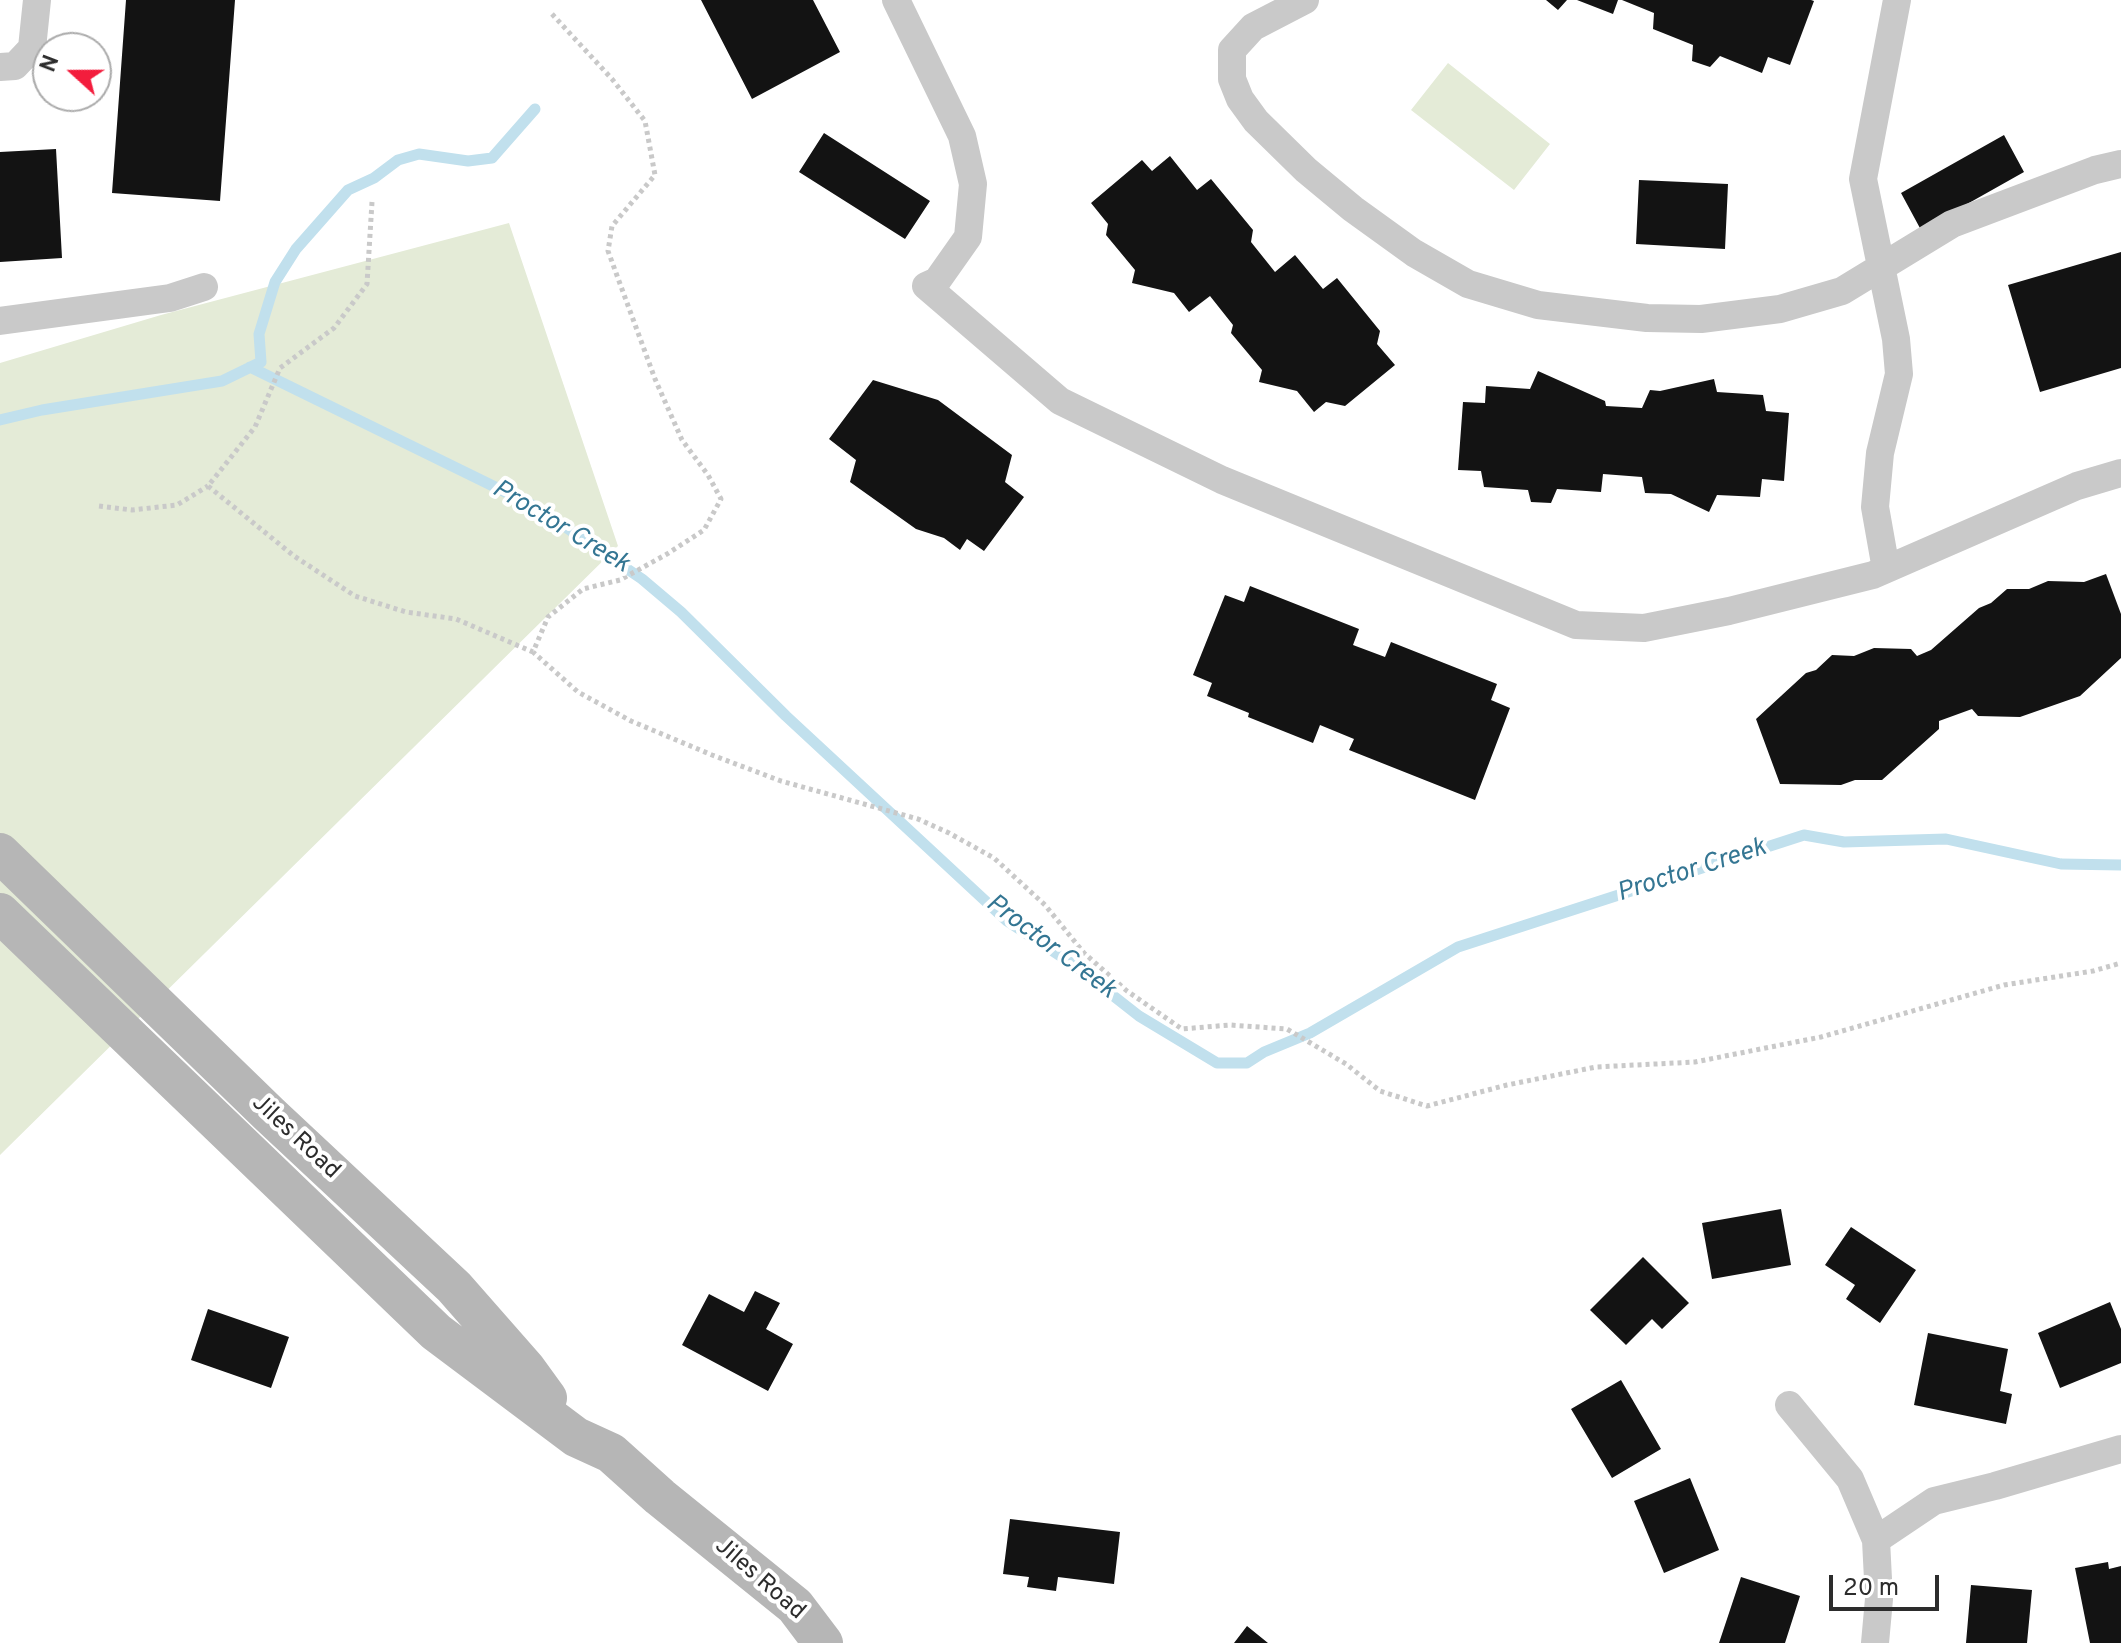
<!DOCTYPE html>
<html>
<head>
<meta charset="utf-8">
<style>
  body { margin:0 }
  #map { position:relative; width:2121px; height:1643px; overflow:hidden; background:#fff; font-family:Overpass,sans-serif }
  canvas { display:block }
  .north { position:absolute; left:32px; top:32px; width:80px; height:80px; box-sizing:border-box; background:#fff; border:2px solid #ababab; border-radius:50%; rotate:291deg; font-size:22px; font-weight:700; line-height:32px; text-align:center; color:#2c2c2c }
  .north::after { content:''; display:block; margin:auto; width:28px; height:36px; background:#f31d3d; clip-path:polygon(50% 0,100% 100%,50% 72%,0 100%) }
  .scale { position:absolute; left:1829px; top:1575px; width:110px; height:36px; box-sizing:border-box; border:4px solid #2c2c2c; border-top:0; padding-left:10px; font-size:24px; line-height:28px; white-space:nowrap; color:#2c2c2c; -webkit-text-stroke:6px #fff; paint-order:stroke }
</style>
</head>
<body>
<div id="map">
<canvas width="2121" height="1643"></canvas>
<div class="north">N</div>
<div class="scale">20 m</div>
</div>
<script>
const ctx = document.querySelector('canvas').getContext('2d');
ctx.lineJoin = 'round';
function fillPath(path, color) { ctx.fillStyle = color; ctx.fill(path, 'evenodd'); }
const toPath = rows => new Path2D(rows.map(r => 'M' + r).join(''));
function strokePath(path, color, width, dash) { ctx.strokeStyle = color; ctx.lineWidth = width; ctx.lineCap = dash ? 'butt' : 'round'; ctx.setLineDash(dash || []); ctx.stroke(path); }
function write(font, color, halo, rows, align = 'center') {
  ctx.font = font + ' Overpass,sans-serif'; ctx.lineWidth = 8; ctx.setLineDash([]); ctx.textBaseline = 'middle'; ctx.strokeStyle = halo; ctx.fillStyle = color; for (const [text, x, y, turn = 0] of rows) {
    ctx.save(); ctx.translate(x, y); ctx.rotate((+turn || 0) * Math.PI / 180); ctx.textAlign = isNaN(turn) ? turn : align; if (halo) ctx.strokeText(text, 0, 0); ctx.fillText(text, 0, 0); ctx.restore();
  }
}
const green = toPath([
  [1448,63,1550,144,1514,190,1411,110],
  [509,223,618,546,0,1155,0,363,161,315]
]);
const stream = toPath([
  [250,367,536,507,642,579,681,612,786,716,1007,921,1074,965,1139,1016,1217,1063,1247,1063,1264,1052,1310,1033,1458,947,1804,835,1844,842,1946,839,2061,864,2121,865],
  [0,420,42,410,222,381,261,362,259,334,275,282,296,249,348,190,374,178,398,160,419,154,468,161,492,158,535,109]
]);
const building = toPath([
  [126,0,235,0,220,201,112,193],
  [701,0,813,0,840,52,752,99],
  [1546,0,1567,0,1558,10],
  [1577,0,1618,0,1613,14],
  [1622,0,1811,0,1814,1,1790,65,1768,57,1762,73,1720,56,1710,67,1692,61,1693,45,1653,29,1654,13],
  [824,133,930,201,905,239,799,172],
  [2004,135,2024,172,1921,230,1901,193],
  [56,149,62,258,0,262,0,152],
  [1170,156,1197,190,1211,179,1253,230,1251,242,1275,272,1295,255,1323,289,1337,278,1380,331,1377,344,1395,365,1345,406,1326,402,1314,412,1297,391,1259,382,1262,370,1231,333,1233,325,1210,296,1189,312,1174,293,1132,283,1135,270,1106,235,1108,224,1091,203,1142,160,1152,171],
  [1639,180,1728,184,1725,249,1636,244],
  [2121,252,2121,368,2040,392,2008,285],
  [1538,371,1605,401,1606,406,1642,408,1650,390,1660,391,1714,379,1717,392,1763,395,1766,411,1789,413,1784,481,1762,479,1760,497,1717,495,1709,512,1671,494,1645,493,1642,477,1603,474,1601,492,1557,489,1551,503,1531,502,1528,490,1484,487,1481,471,1458,470,1463,402,1485,403,1486,386,1530,389],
  [873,380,938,400,1012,455,1005,482,1024,497,984,551,967,539,960,550,944,538,916,529,850,482,856,460,829,439],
  [2106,574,2121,614,2121,658,2080,696,2020,717,1978,716,1972,709,1939,721,1939,729,1882,780,1855,780,1841,785,1780,784,1756,719,1806,673,1816,670,1832,655,1854,656,1874,648,1911,649,1917,656,1931,650,1979,608,1991,603,2007,589,2029,589,2048,581,2084,582],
  [1250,586,1359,629,1353,645,1385,657,1391,642,1497,684,1491,700,1510,708,1475,800,1349,750,1354,739,1320,725,1313,743,1248,717,1249,713,1207,696,1212,683,1193,675,1225,595,1244,602],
  [1781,1209,1791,1265,1712,1279,1702,1223],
  [1851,1227,1916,1270,1880,1323,1846,1299,1855,1285,1825,1265],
  [1643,1257,1689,1303,1662,1329,1652,1319,1626,1345,1590,1310],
  [755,1291,780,1303,766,1329,793,1344,768,1391,682,1345,709,1294,744,1312],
  [2110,1302,2121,1329,2121,1363,2060,1388,2038,1333],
  [208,1309,289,1337,271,1388,191,1360],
  [1928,1333,2008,1349,2000,1391,2012,1394,2006,1424,1914,1405],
  [1621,1380,1661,1449,1612,1478,1571,1409],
  [1690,1478,1719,1550,1664,1573,1634,1501],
  [1010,1519,1120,1532,1114,1584,1058,1577,1056,1591,1027,1587,1029,1577,1003,1574],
  [2108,1562,2109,1569,2121,1566,2121,1643,2090,1643,2075,1568],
  [1741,1577,1800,1596,1785,1643,1719,1643],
  [1971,1585,2032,1590,2027,1643,1966,1643],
  [1247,1626,1268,1643,1234,1643]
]);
const path = toPath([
  [552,14,612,79,645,121,655,175,612,226,608,251,655,379,682,440,708,475,721,499,704,530,667,554,620,580,583,589,548,617,533,652,578,692,631,721,712,755,781,781,918,819,949,833,994,858,1045,905,1084,953,1127,991,1182,1029,1230,1025,1287,1029,1346,1064,1380,1091,1427,1106,1507,1085,1596,1067,1695,1062,1821,1037,2004,985,2093,971,2121,963],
  [372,202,367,284,334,328,280,368,255,427,208,486,294,556,355,596,406,612,456,619,533,652],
  [99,506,132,510,177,505,208,486]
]);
const street = toPath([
  [896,0,962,136,973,184,968,237,937,281,926,286,1060,401,1222,480,1576,625,1644,628,1729,611,1873,575,2077,486,2121,473],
  [1305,0,1253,27,1232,50,1232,79,1240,99,1256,121,1306,170,1353,209,1414,253,1468,284,1538,305,1647,318,1701,319,1780,309,1842,291,1952,224,2095,170,2121,164],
  [0,67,15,66,32,48,37,0],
  [0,321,170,298,204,287],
  [1886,569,1875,507,1880,453,1899,374,1896,339,1863,179,1897,0],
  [1789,1405,1850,1479,1876,1540,1879,1599,1875,1643],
  [1876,1540,1934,1501,1995,1486,2121,1449]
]);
const secondary = toPath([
  [0,853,269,1114,454,1287,526,1369,547,1398],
  [0,913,436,1332,576,1437,611,1453,660,1497,795,1606,823,1643]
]);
const streetNames = [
  ["Jiles Road",295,1138,43],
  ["Jiles Road",759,1580,41]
];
const waterNames = [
  ["Proctor Creek",560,528,31],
  ["Proctor Creek",1692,872,-18],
  ["Proctor Creek",1050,948,37]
];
fillPath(green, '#e4ebd7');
strokePath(stream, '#c1e0ed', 11);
fillPath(building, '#131313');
strokePath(path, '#c9c9c9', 5, [4, 4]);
strokePath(street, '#c9c9c9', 28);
strokePath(secondary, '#b6b6b6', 40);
write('24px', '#2c2c2c', '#fff', streetNames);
write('italic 26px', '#347693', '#fff', waterNames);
</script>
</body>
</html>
